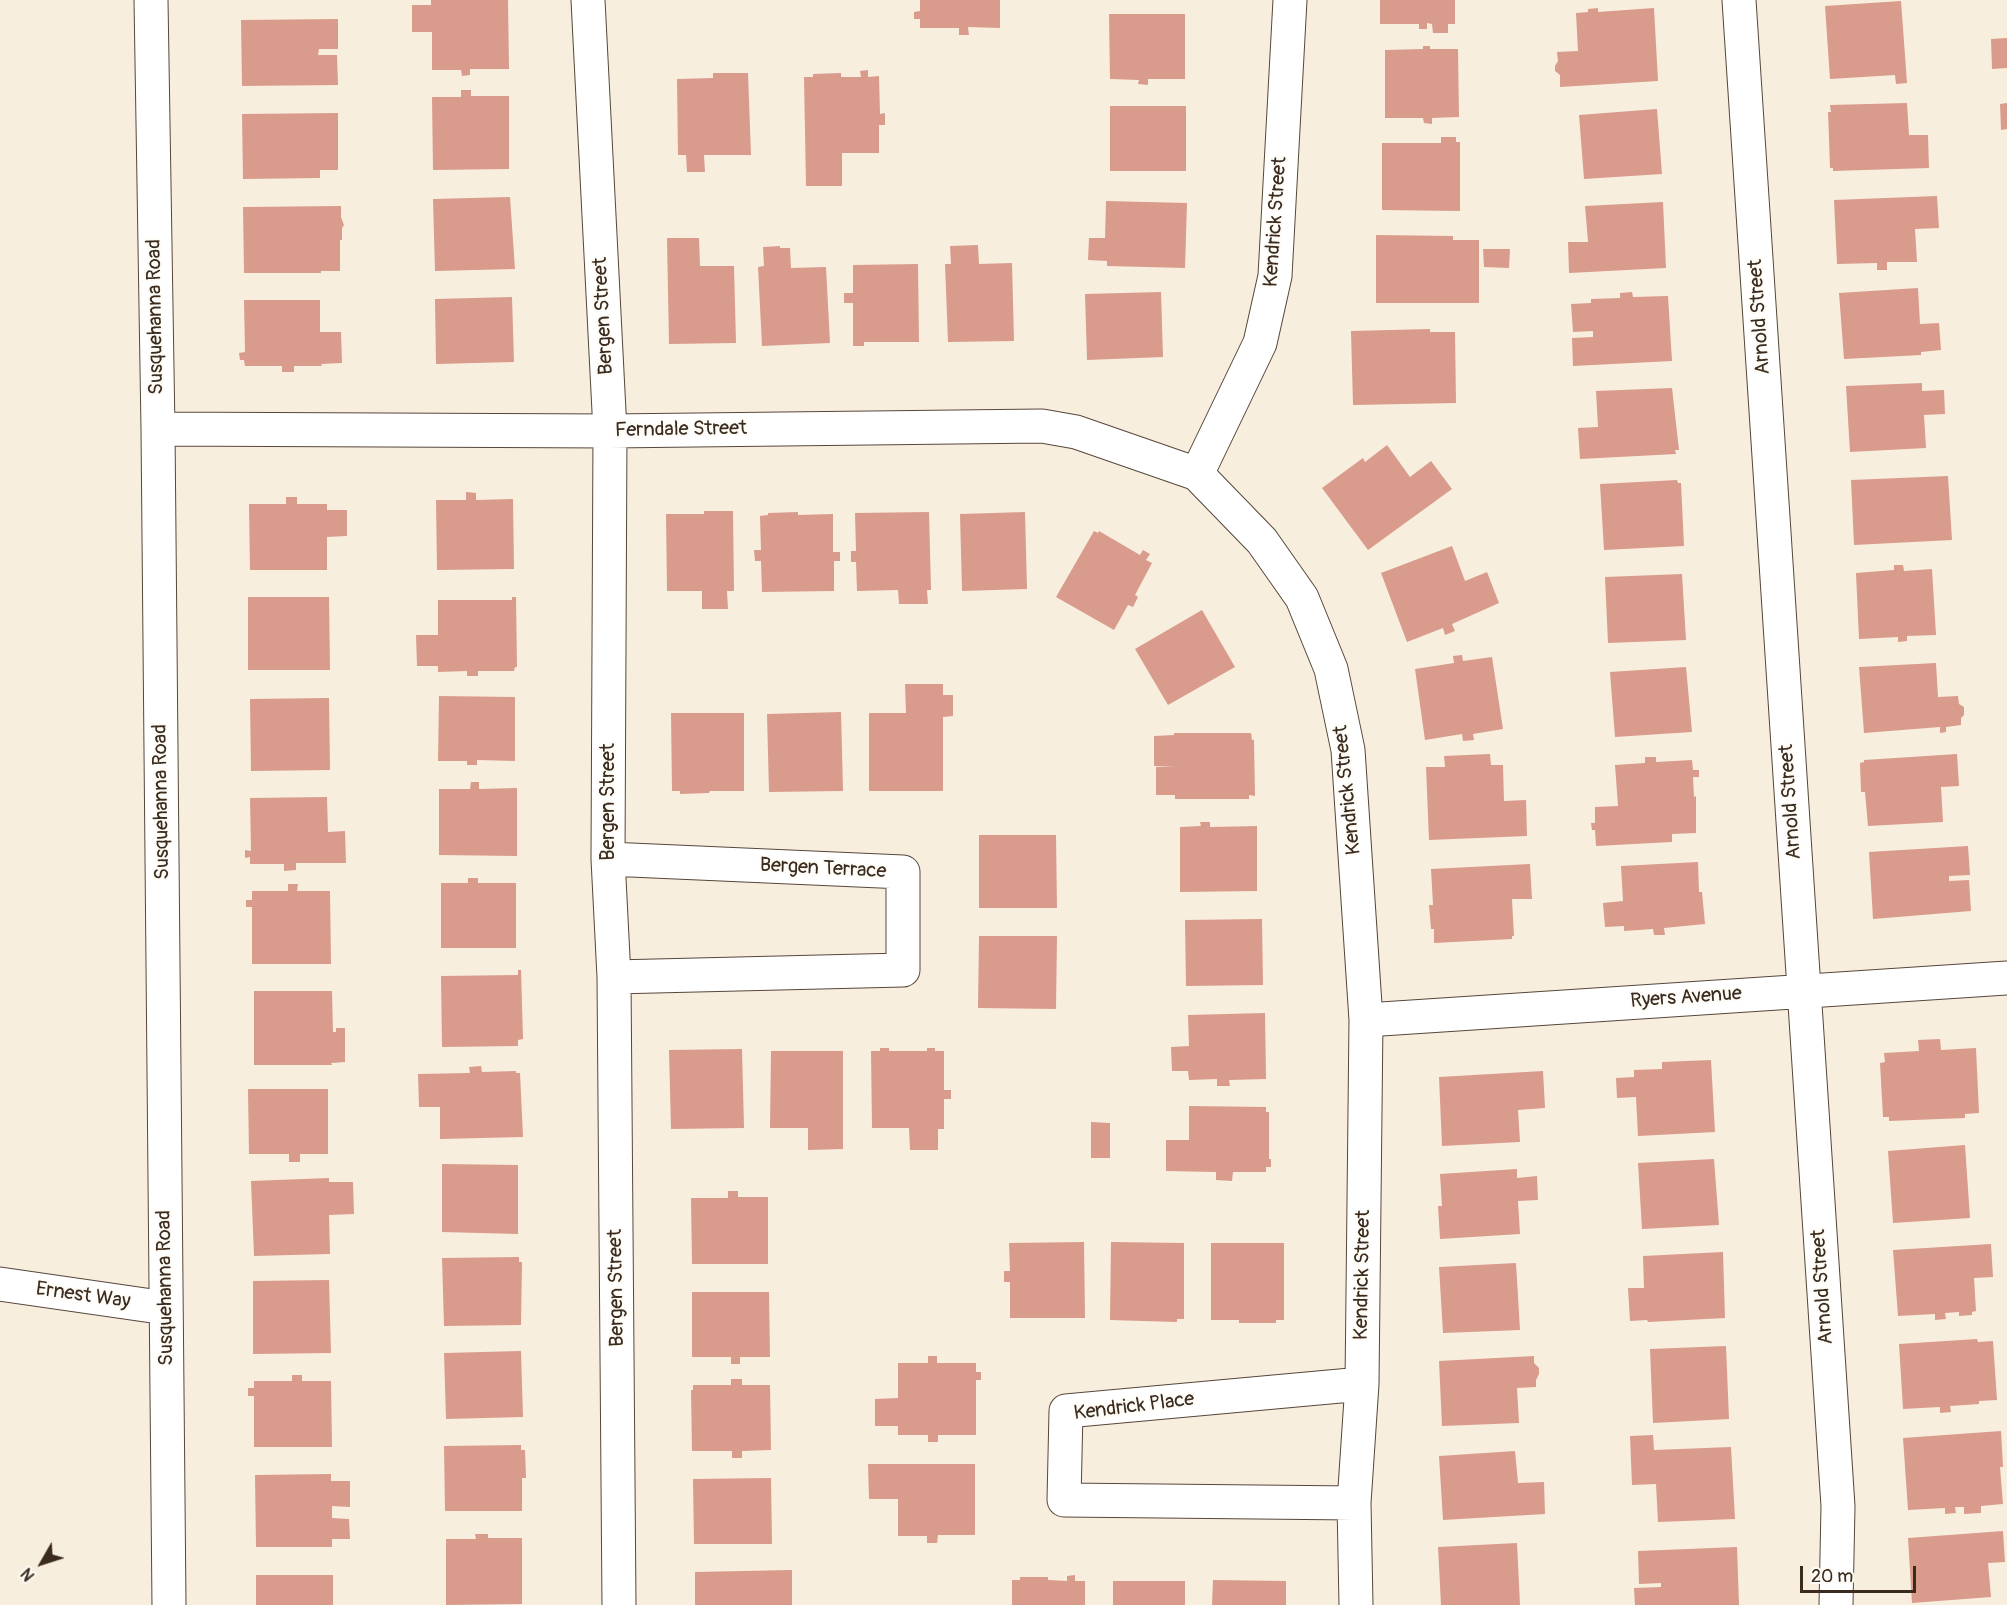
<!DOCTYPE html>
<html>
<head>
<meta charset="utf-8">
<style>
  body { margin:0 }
  #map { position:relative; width:2007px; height:1605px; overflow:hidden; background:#f8eede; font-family:Pangolin,sans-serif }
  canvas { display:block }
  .north { position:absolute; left:12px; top:1533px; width:60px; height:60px; -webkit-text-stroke:4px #fdfcf7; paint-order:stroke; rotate:231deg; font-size:16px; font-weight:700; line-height:24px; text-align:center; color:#3b2a1e }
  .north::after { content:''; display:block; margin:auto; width:21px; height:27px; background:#3b2a1e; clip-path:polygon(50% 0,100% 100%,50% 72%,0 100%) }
  .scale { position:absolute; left:1800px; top:1566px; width:116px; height:27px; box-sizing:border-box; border:3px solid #3b2a1e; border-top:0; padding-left:8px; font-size:18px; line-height:21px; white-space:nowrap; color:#3b2a1e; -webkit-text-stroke:4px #fdfcf7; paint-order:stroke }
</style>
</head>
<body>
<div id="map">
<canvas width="2007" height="1605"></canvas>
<div class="north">N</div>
<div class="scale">20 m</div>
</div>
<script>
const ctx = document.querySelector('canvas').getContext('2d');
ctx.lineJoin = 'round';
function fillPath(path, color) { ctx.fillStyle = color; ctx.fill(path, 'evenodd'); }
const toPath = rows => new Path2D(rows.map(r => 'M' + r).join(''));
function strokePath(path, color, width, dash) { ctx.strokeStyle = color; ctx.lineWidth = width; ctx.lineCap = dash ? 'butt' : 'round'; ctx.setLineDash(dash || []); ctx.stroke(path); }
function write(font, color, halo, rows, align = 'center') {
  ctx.font = font + ' Pangolin,sans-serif'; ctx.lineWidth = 4.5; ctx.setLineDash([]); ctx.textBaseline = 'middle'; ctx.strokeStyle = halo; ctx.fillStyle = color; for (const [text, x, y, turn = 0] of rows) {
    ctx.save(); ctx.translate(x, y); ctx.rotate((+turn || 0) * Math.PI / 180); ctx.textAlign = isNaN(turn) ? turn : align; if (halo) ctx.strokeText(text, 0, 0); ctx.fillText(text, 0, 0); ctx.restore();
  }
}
const building = toPath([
  [431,0,508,0,509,69,470,69,470,75,462,76,461,70,432,70,432,32,412,32,412,5,431,5],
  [920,0,1000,0,1000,28,968,27,969,35,959,35,959,28,920,28,920,19,914,19,914,12,920,11],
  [1380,0,1455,0,1455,24,1448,24,1448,33,1433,33,1432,24,1427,23,1427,29,1419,29,1419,24,1380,24],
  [1901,1,1907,83,1896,84,1895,75,1830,79,1825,6],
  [1598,8,1598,12,1654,8,1658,81,1560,87,1560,75,1555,71,1555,66,1558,61,1557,52,1578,51,1576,13,1588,12,1588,9],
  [1109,14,1185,14,1185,79,1148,79,1148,85,1138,84,1139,80,1110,79],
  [338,19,338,49,319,49,318,55,337,55,338,85,242,86,241,20],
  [2007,38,2007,68,1992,69,1991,39],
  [1423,46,1430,46,1430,49,1458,49,1459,117,1432,118,1432,124,1424,123,1423,118,1385,118,1385,50,1423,49],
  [868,70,868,77,879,76,880,114,885,113,885,125,879,125,879,153,842,153,842,186,806,186,804,77,813,77,813,74,841,73,841,77,861,77,860,71],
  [713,73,748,73,751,155,704,155,705,172,687,172,686,155,678,155,677,79,713,78],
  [461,90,471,90,471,96,509,96,509,169,433,170,432,97,461,97],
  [1907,103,1909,135,1928,135,1929,168,1833,171,1833,168,1830,168,1829,138,1828,112,1831,112,1830,105],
  [2007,103,2007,129,2001,130,2000,104],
  [1110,106,1186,106,1186,171,1110,171],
  [1657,109,1662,174,1584,179,1579,115],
  [338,113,338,170,320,170,320,178,243,179,242,114],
  [1441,137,1456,137,1456,142,1460,142,1460,211,1382,210,1382,143,1441,143],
  [1937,196,1939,228,1915,229,1917,262,1887,262,1887,270,1877,270,1877,263,1837,264,1834,200],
  [510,197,515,269,435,271,433,199],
  [1106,201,1187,203,1185,268,1107,266,1107,261,1088,260,1089,238,1105,238],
  [1663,202,1666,268,1569,273,1568,242,1588,242,1585,206],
  [341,206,341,217,344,225,342,228,342,240,340,240,340,271,321,271,321,273,244,273,243,207],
  [1376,235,1453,236,1453,240,1479,240,1479,303,1376,303],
  [667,238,699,238,700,266,734,266,736,343,669,344],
  [978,245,979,264,1012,263,1014,341,948,342,945,264,951,264,950,246],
  [780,246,780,248,790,248,791,268,826,267,830,343,762,346,758,267,764,266,763,247],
  [1483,249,1510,249,1509,268,1484,267],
  [918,264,919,342,864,342,864,346,853,346,853,303,844,303,844,293,853,293,853,265],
  [1918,288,1920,324,1939,323,1941,350,1921,352,1921,355,1844,359,1839,293],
  [1161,292,1163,357,1087,360,1085,294],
  [1632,292,1633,297,1668,296,1672,361,1573,366,1572,338,1593,337,1593,331,1573,332,1571,304,1591,303,1591,299,1620,298,1620,293],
  [512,297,514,362,436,364,435,299],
  [244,300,320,300,320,332,341,332,342,363,321,364,322,366,294,366,294,372,282,372,282,366,245,366,244,360,240,360,239,353,245,352],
  [1430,329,1430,332,1455,332,1456,403,1353,405,1351,331],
  [1922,383,1922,391,1944,390,1945,414,1924,415,1926,448,1850,452,1846,386],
  [1672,388,1679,450,1675,450,1676,454,1580,459,1578,428,1598,427,1596,391],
  [1387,445,1410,477,1431,461,1452,489,1368,550,1322,488,1363,458,1365,462],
  [1948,476,1952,540,1854,545,1851,480],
  [1677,480,1678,483,1681,483,1684,546,1604,550,1600,484],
  [466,492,476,493,476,500,513,499,514,569,437,570,436,500,466,500],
  [286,497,297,497,297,504,327,504,327,510,347,510,347,536,327,537,327,570,250,570,249,504,286,504],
  [704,511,733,511,734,591,727,591,728,609,702,609,702,591,667,591,666,514,704,514],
  [798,512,798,515,833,514,833,552,840,552,840,561,834,561,834,591,762,592,761,561,755,561,754,550,761,550,760,516,768,515,768,513],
  [929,512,931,590,927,590,928,604,899,604,898,590,857,591,856,562,851,562,851,551,856,551,855,513],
  [1025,512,1027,589,962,591,960,514],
  [1094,531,1098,533,1099,531,1140,555,1143,550,1150,554,1146,560,1152,563,1135,595,1138,597,1133,607,1128,605,1114,630,1056,597],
  [1452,546,1465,581,1487,572,1499,603,1452,624,1455,631,1445,635,1443,628,1407,642,1381,573],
  [1894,565,1903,565,1904,571,1932,569,1936,635,1907,636,1907,641,1898,642,1898,637,1859,639,1856,573,1894,570],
  [1682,574,1686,640,1608,643,1605,577],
  [248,597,329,597,330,670,248,670],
  [512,597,516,597,517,667,515,667,514,671,478,671,478,676,467,676,467,671,438,672,438,666,417,666,416,635,438,635,438,600,512,600],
  [1202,610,1235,667,1168,705,1135,649],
  [1462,655,1463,661,1492,657,1503,729,1473,734,1474,740,1463,741,1462,734,1425,740,1415,669,1454,663,1453,656],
  [1936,663,1938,697,1958,696,1959,704,1964,707,1964,715,1961,718,1961,725,1946,727,1946,732,1940,733,1940,727,1864,733,1859,667],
  [1686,667,1692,732,1615,737,1610,672],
  [905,684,943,684,943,695,953,695,953,716,943,717,943,791,869,791,869,713,906,713],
  [439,696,515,697,515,761,477,760,477,765,467,765,467,761,438,761],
  [329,698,330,770,251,771,250,699],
  [841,712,843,791,769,792,767,714],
  [671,713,744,713,744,791,710,791,709,793,680,794,680,791,672,791],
  [1174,733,1251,733,1252,740,1254,740,1255,796,1249,795,1249,799,1175,799,1175,795,1156,795,1156,767,1175,767,1154,766,1154,736,1174,735],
  [1490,754,1491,765,1503,765,1504,801,1526,800,1527,836,1429,840,1426,767,1445,767,1444,756],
  [1957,754,1959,786,1941,787,1943,822,1868,826,1865,792,1861,792,1860,763,1864,762,1864,760],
  [1645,757,1656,757,1656,762,1692,760,1693,770,1699,770,1699,777,1693,777,1694,797,1696,796,1696,833,1672,834,1672,842,1596,846,1595,830,1592,830,1591,823,1595,823,1595,807,1618,806,1615,765,1645,763],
  [471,782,479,782,479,789,517,788,517,856,439,855,439,789,470,789],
  [327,797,328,832,345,831,346,863,296,863,296,870,284,871,284,864,250,864,250,857,245,858,245,850,251,851,250,798],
  [1200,822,1210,822,1210,827,1257,826,1257,891,1180,892,1180,827,1201,826],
  [979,835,1056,835,1057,908,979,908],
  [1968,846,1970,875,1949,876,1949,881,1969,880,1971,911,1873,919,1869,852],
  [1698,862,1699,892,1702,892,1705,924,1664,928,1665,935,1654,935,1653,929,1624,931,1624,926,1605,927,1603,903,1623,901,1621,866],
  [1530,864,1532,899,1512,899,1514,936,1512,936,1512,939,1434,943,1434,929,1431,929,1429,905,1433,905,1431,869],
  [468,878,478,878,478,883,516,883,516,948,441,948,441,883,468,883],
  [288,884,298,884,297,891,330,891,331,964,252,964,252,907,246,907,246,900,252,900,252,891,288,891],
  [1262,919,1263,985,1186,986,1185,920],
  [979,936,1057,936,1056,1009,978,1008],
  [518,970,521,970,523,1039,518,1040,518,1046,442,1047,441,976,518,975],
  [254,991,332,991,333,1032,336,1032,336,1028,345,1028,345,1062,331,1063,332,1065,254,1065],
  [1265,1013,1266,1079,1229,1080,1230,1086,1217,1086,1217,1079,1189,1080,1188,1071,1172,1071,1171,1047,1189,1046,1188,1015],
  [1940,1039,1941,1050,1976,1048,1979,1113,1965,1114,1965,1118,1889,1121,1889,1117,1883,1117,1880,1063,1885,1062,1884,1053,1919,1051,1918,1040],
  [880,1048,889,1048,889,1051,927,1051,927,1048,935,1048,935,1051,944,1051,944,1090,951,1090,951,1099,944,1099,944,1129,938,1129,938,1150,910,1150,909,1128,872,1128,871,1051,880,1051],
  [742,1049,744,1128,671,1129,669,1050],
  [771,1051,843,1051,843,1149,808,1150,808,1128,770,1128],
  [1711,1060,1715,1132,1638,1136,1636,1097,1617,1098,1616,1078,1634,1077,1634,1070,1662,1069,1662,1062],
  [481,1066,482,1072,516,1071,516,1073,520,1073,523,1137,440,1139,440,1107,419,1107,418,1074,470,1073,469,1067],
  [1543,1071,1545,1108,1518,1110,1520,1142,1442,1146,1439,1077],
  [248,1089,328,1089,328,1154,300,1154,300,1162,289,1162,289,1154,249,1154],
  [1189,1106,1266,1107,1266,1112,1269,1112,1269,1159,1271,1159,1271,1167,1266,1167,1266,1172,1233,1172,1232,1181,1216,1180,1216,1172,1166,1171,1166,1140,1189,1140],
  [1091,1122,1110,1123,1110,1158,1091,1158],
  [1965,1145,1970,1218,1893,1223,1888,1151],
  [1714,1159,1719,1225,1642,1229,1638,1163],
  [442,1164,518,1165,518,1234,442,1232],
  [1517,1169,1517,1178,1537,1176,1538,1200,1518,1201,1520,1234,1440,1239,1438,1206,1442,1206,1440,1174],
  [329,1178,329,1182,353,1182,354,1214,329,1215,330,1254,254,1256,251,1181],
  [728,1191,738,1191,738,1197,768,1197,768,1264,692,1264,691,1198,728,1198],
  [1084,1242,1085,1318,1010,1318,1010,1282,1004,1282,1004,1271,1010,1271,1009,1243],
  [1111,1242,1184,1243,1184,1319,1177,1319,1177,1322,1110,1320],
  [1211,1243,1284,1243,1284,1320,1276,1320,1276,1323,1239,1323,1239,1320,1211,1320],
  [1991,1244,1993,1277,1974,1278,1976,1311,1972,1312,1972,1315,1959,1316,1959,1312,1945,1313,1946,1319,1935,1320,1935,1314,1898,1316,1893,1250],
  [1723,1252,1725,1318,1648,1322,1647,1320,1630,1321,1628,1288,1644,1288,1643,1256],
  [519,1257,519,1262,522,1262,521,1325,444,1326,442,1258],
  [1516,1263,1520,1330,1443,1333,1439,1267],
  [329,1280,331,1353,253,1354,253,1281],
  [692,1292,769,1292,770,1357,740,1357,740,1364,731,1364,731,1357,692,1357],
  [1977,1339,1978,1342,1993,1341,1997,1400,1979,1401,1979,1404,1950,1406,1951,1412,1940,1413,1940,1407,1903,1409,1899,1344],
  [1726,1346,1729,1419,1653,1423,1650,1349],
  [521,1351,523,1417,446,1419,444,1353],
  [928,1356,937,1356,937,1363,976,1363,976,1372,981,1372,981,1380,976,1380,976,1435,938,1435,938,1442,928,1442,928,1435,898,1435,898,1426,875,1426,875,1399,898,1398,898,1363,928,1363],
  [1534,1356,1534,1363,1539,1368,1539,1374,1536,1380,1536,1387,1517,1388,1519,1423,1442,1426,1439,1361],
  [292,1375,302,1375,302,1381,331,1381,332,1447,254,1447,254,1396,248,1396,248,1388,254,1388,254,1381,292,1381],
  [731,1379,742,1379,742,1385,770,1385,771,1450,742,1451,742,1458,732,1458,732,1451,692,1451,691,1390,693,1390,693,1385,731,1385],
  [2001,1431,2003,1467,2000,1467,2003,1504,1981,1506,1981,1513,1964,1514,1964,1507,1955,1507,1956,1513,1945,1514,1945,1508,1908,1510,1903,1438],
  [1653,1435,1654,1450,1731,1447,1735,1519,1658,1522,1656,1484,1632,1485,1630,1436],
  [521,1445,521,1450,525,1450,526,1478,522,1478,522,1511,445,1511,444,1446],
  [1515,1451,1518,1483,1544,1482,1545,1514,1443,1520,1439,1456],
  [868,1464,975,1464,975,1535,938,1535,937,1543,927,1543,927,1536,898,1536,898,1499,869,1499],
  [331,1474,331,1481,350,1481,350,1507,332,1506,332,1518,349,1519,350,1539,332,1539,332,1547,256,1547,255,1475],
  [771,1478,772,1544,694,1544,693,1479],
  [2003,1531,2005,1562,1988,1563,1991,1597,1912,1603,1908,1538],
  [475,1534,488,1534,488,1538,522,1538,522,1604,446,1605,446,1539,476,1539],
  [1517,1543,1520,1605,1441,1605,1438,1547],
  [1737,1547,1739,1605,1635,1605,1634,1588,1661,1587,1661,1583,1639,1584,1638,1551],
  [792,1570,792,1605,695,1605,695,1572],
  [256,1575,333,1575,333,1605,256,1605],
  [1075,1575,1075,1581,1085,1581,1085,1605,1012,1605,1012,1580,1020,1580,1020,1577,1048,1577,1048,1580,1067,1581,1067,1576],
  [1213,1580,1286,1581,1286,1605,1212,1605],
  [1113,1581,1185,1581,1185,1605,1113,1605]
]);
const minor = toPath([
  [151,0,158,429,169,1605],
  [588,0,610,431,608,859,614,977,619,1605],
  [1290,0,1275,276,1260,343,1197,474,1262,541,1302,598,1331,669,1348,750,1366,1020,1362,1384,1354,1503,1356,1605],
  [1739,0,1838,1506,1836,1605],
  [158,429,610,431,1042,426,1076,432,1197,474],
  [608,859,903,872,903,970,614,977],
  [1366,1020,2007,978],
  [0,1284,166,1308],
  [1354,1503,1064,1500,1066,1411,1362,1384]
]);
const streetNames = [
  ["Kendrick Street",1276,222,-86],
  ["Bergen Street",604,316,-93],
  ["Susquehanna Road",156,317,-91],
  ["Arnold Street",1760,317,-94],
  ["Ferndale Street",681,430,-1],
  ["Kendrick Street",1348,790,-96],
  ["Susquehanna Road",162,802,-91],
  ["Bergen Street",609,802,-90],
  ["Arnold Street",1791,802,-94],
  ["Bergen Terrace",823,869,3],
  ["Ryers Avenue",1686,998,-4],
  ["Kendrick Street",1363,1275,-89],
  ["Arnold Street",1823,1287,-94],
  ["Susquehanna Road",166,1288,-91],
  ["Bergen Street",617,1288,-91],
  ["Ernest Way",83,1296,8],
  ["Kendrick Place",1134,1407,-7]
];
fillPath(building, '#d99b8c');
strokePath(minor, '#57473b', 35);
strokePath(minor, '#fff', 33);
write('20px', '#3b2a1e', '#fdfcf7', streetNames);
</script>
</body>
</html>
